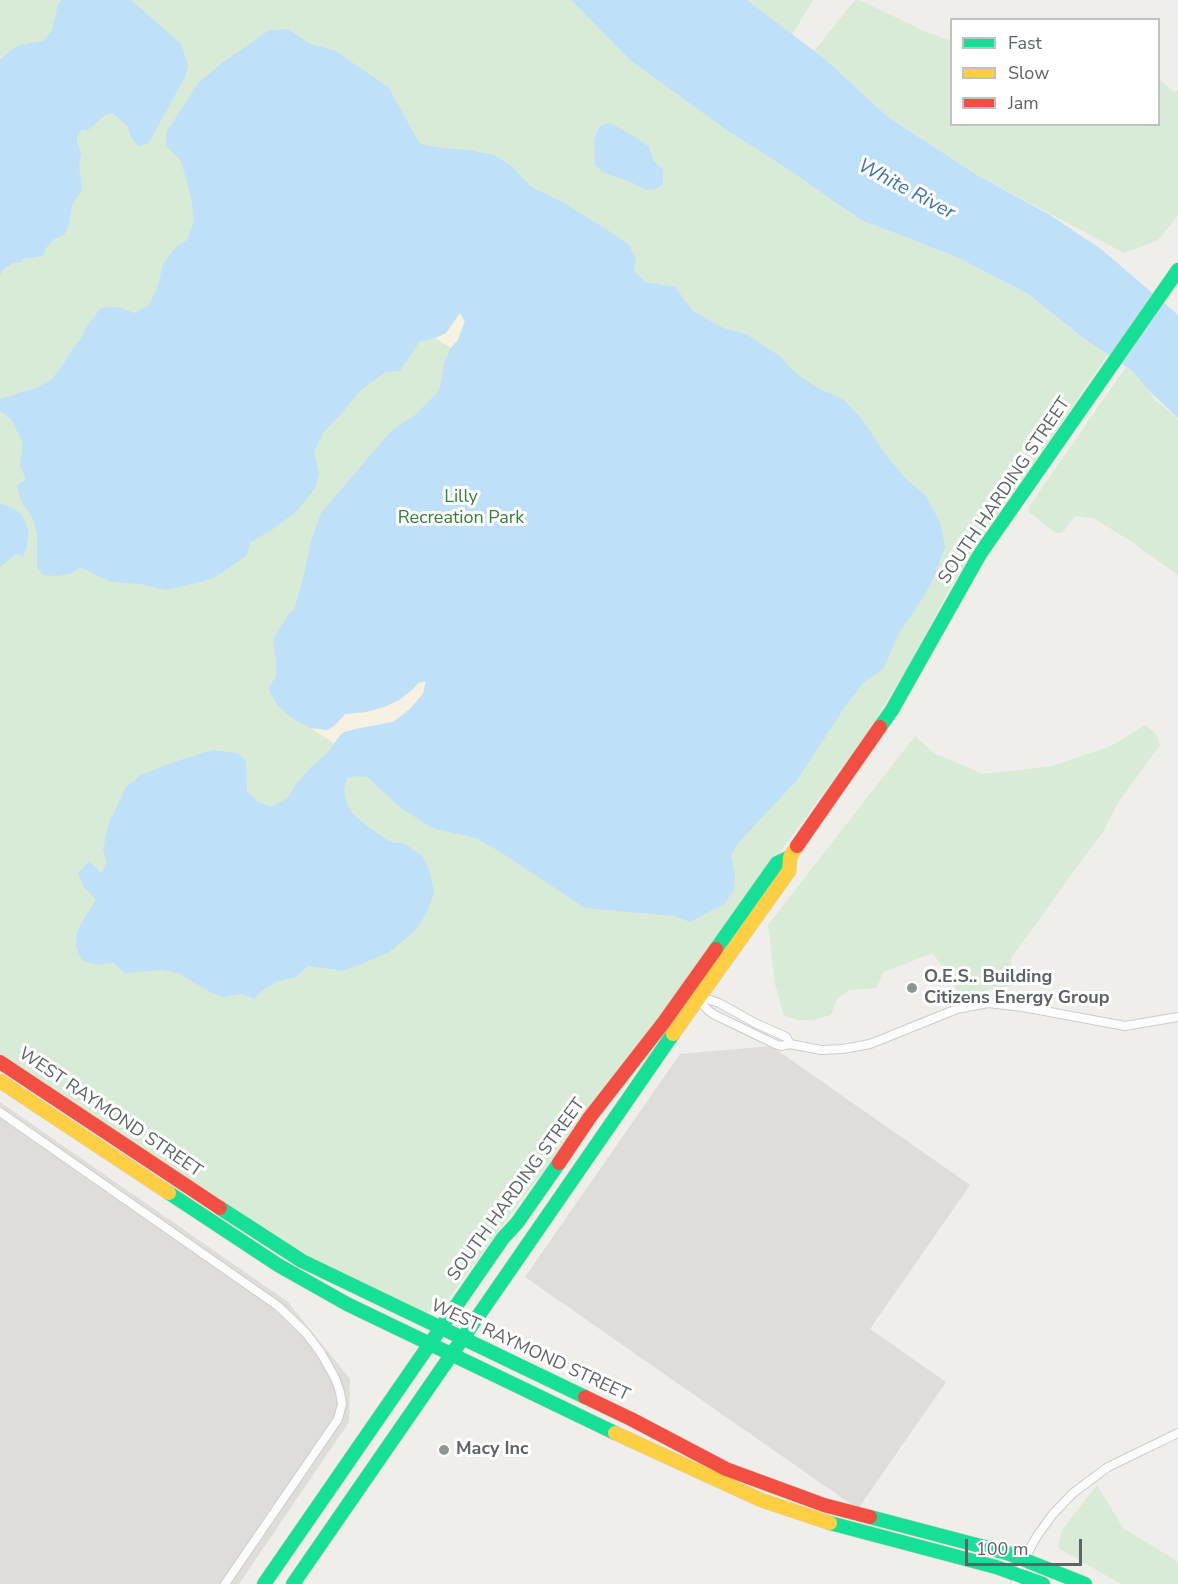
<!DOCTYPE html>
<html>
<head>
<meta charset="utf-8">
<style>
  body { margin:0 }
  #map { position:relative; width:1178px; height:1584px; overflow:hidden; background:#efeeea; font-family:"Nunito Sans",sans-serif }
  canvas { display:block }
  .legend { position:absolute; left:950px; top:18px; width:210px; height:108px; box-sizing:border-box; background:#fff; border:2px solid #bfc1c3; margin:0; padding:8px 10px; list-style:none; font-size:18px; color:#5f6368 }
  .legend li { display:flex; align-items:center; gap:12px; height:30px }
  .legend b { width:30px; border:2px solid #bfc1c3 }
  .scale { position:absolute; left:965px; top:1539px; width:117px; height:27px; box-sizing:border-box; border:3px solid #5f6368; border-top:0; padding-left:8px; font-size:18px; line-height:21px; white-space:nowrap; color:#5f6368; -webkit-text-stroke:4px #fff; paint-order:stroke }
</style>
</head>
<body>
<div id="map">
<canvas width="1178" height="1584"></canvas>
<ul class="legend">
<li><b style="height:8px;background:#16e098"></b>Fast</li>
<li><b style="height:8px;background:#ffcf43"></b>Slow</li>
<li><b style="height:8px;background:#f24e42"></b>Jam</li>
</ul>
<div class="scale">100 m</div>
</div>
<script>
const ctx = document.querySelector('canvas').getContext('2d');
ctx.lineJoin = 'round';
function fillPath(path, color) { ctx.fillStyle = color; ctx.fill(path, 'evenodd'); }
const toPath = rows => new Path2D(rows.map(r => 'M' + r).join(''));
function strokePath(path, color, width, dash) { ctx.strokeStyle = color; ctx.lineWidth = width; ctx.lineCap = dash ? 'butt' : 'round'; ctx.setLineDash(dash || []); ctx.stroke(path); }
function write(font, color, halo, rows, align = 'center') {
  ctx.font = font + ' "Nunito Sans",sans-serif'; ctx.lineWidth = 6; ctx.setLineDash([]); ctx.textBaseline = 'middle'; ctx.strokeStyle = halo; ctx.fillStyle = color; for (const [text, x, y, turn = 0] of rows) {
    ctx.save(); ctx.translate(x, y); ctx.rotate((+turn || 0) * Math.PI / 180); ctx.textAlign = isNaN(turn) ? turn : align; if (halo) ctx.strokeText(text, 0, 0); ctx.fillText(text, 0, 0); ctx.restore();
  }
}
const industrial = toPath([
  [771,1046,970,1185,870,1329,946,1382,858,1509,525,1277,680,1054],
  [0,1102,288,1302,350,1379,349,1422,239,1584,0,1584]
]);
const green = toPath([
  [0,0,571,0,631,61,725,129,783,166,861,220,957,257,1028,294,1082,337,1108,354,951,586,907,669,872,725,842,768,778,855,677,995,499,1230,441,1309,426,1312,314,1259,272,1234,0,1053],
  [747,0,813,0,792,35],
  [855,0,859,0,922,30,951,41,952,124,1158,124,1159,79,1173,91,1178,91,1178,216,1158,240,1124,253,977,175,888,117,826,60,814,51],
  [1126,367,1134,372,1155,400,1178,419,1178,575,1132,542,1095,519,1075,516,1062,533,1056,533,1029,512,1030,505],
  [1145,725,1156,734,1160,745,1118,803,1104,830,1011,958,1011,986,961,996,933,953,884,972,876,988,849,990,837,999,831,1015,813,1020,798,1020,784,1016,775,984,768,925,915,736,934,753,983,774,1052,766,1111,746],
  [1097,1485,1123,1528,1178,1562,1178,1584,1121,1584,1058,1548,1062,1530]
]);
const sand = toPath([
  [459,312,465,321,458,340,451,348,435,338,446,333],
  [426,680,423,694,409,710,393,722,342,733,334,744,311,728,328,730,336,724,345,714,366,712,384,707,399,700,412,690,417,683]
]);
const water = toPath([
  [62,0,131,0,181,44,188,65,186,75,148,144,138,146,131,137,127,125,112,113,105,115,88,130,82,129,77,137,77,143,81,153,79,166,82,190,72,205,69,225,64,235,54,239,46,248,43,256,22,259,21,263,14,262,3,270,0,275,0,60,10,51,19,45,43,41,52,30,58,4],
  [571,0,747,0,826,60,888,117,977,175,1050,215,1101,249,1178,315,1178,418,1147,389,1134,372,1082,337,1028,294,957,257,861,220,783,166,725,129,631,61],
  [288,29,310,44,334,50,388,87,420,144,441,148,469,150,494,155,513,167,530,186,564,203,609,231,629,245,636,260,634,271,645,282,675,287,693,311,723,328,746,334,781,357,795,373,816,387,844,400,861,418,886,455,906,479,925,495,940,522,945,547,935,575,924,596,898,635,883,669,863,683,842,711,797,780,738,843,731,856,735,874,734,890,724,904,690,922,674,916,585,908,502,853,476,838,432,828,401,808,367,777,357,776,347,778,344,789,346,801,352,813,367,826,390,842,405,844,422,856,430,872,434,892,428,910,416,930,388,953,344,971,308,966,296,977,278,981,261,991,254,999,242,994,223,997,212,993,178,973,162,970,125,973,113,963,96,965,81,959,76,946,77,932,85,917,96,900,83,886,78,873,89,861,101,873,107,864,103,850,108,825,126,787,141,775,174,762,213,750,238,753,246,762,247,791,258,802,271,807,288,798,296,784,311,767,329,751,342,733,355,729,393,722,409,710,423,694,426,681,418,683,412,690,399,700,384,707,366,712,345,714,336,724,328,730,311,728,293,719,277,705,268,688,276,677,276,661,273,640,289,613,294,610,303,579,311,541,321,513,392,430,415,415,439,391,445,360,451,348,458,340,465,321,460,313,446,333,435,338,419,342,400,371,385,372,360,391,342,413,323,433,314,452,319,473,316,487,296,512,273,529,251,542,246,556,217,576,205,581,166,590,140,584,111,582,80,567,70,574,56,576,43,575,37,567,37,534,32,517,21,501,17,485,26,479,20,466,23,443,11,419,0,411,0,399,36,388,52,379,66,360,73,348,80,340,87,326,101,308,117,307,135,313,148,306,157,289,163,264,176,247,187,240,194,222,191,197,181,161,167,147,166,133,199,82,222,63,268,31],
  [610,123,637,138,649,147,653,160,663,170,663,184,656,189,646,190,633,183,602,172,595,164,594,140,600,126],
  [0,503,16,510,22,515,29,532,26,550,23,556,16,554,0,567]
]);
const street = toPath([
  [696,998,709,1011,715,1015,775,1044,781,1046,790,1044,821,1050,843,1049,870,1044,957,1009,988,1003,1023,1007,1125,1026,1178,1017],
  [698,999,707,999,719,1003,755,1023,786,1037,790,1044],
  [0,1112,278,1306,306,1333,321,1353,335,1378,340,1392,342,1404,338,1419,225,1584],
  [1015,1584,1027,1554,1037,1536,1053,1514,1073,1493,1108,1467,1178,1433]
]);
const fast = toPath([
  [880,727,892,710,980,554,1178,270],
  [716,949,777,863,790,857],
  [169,1193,278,1265,347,1304,615,1433],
  [220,1208,302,1261,585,1397],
  [870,1517,1007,1553,1085,1584],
  [830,1523,996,1567,1043,1584],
  [264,1584,503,1238,517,1223,559,1163],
  [293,1584,673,1034]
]);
const slow = toPath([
  [673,1034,789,871,790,857,797,846],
  [0,1081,169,1193],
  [615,1433,761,1500,830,1523]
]);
const jam = toPath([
  [797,846,880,727],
  [0,1062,220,1208],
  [559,1163,590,1117,664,1022,716,949],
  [585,1397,631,1419,726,1469,824,1505,870,1517]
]);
const markers = [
  [912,988,6,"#919496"],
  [444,1450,6,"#919496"]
];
const streetNames = [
  ["SOUTH HARDING STREET",1005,491,-56],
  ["WEST RAYMOND STREET",110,1113,34],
  ["SOUTH HARDING STREET",517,1190,-54],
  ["WEST RAYMOND STREET",530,1351,25]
];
const parkNames = [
  ["Lilly",461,498],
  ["Recreation Park",461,519]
];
const poiNames = [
  ["O.E.S.. Building",924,978],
  ["Citizens Energy Group",924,999],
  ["Macy Inc",456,1450]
];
const waterNames = [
  ["White River",906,190,28]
];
fillPath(industrial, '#dfddda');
fillPath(green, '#d8ebd6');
fillPath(sand, '#f6f1e1');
fillPath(water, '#bfe0f9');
strokePath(street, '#cbcccc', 10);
strokePath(fast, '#d7ceb8', 15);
strokePath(slow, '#d7ceb8', 15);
strokePath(jam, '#d7ceb8', 15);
strokePath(street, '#fdfcfc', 8);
strokePath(fast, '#16e098', 14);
strokePath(slow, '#ffcf43', 14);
strokePath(jam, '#f24e42', 14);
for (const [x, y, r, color] of markers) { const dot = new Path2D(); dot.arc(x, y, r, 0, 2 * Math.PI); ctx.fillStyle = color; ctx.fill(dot); strokePath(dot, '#fff', 2); }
write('18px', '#5f6368', '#fff', streetNames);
write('18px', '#348238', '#fff', parkNames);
write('bold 18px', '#5f6368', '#fff', poiNames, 'left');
write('italic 20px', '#4174aa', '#fff', waterNames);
</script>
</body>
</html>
